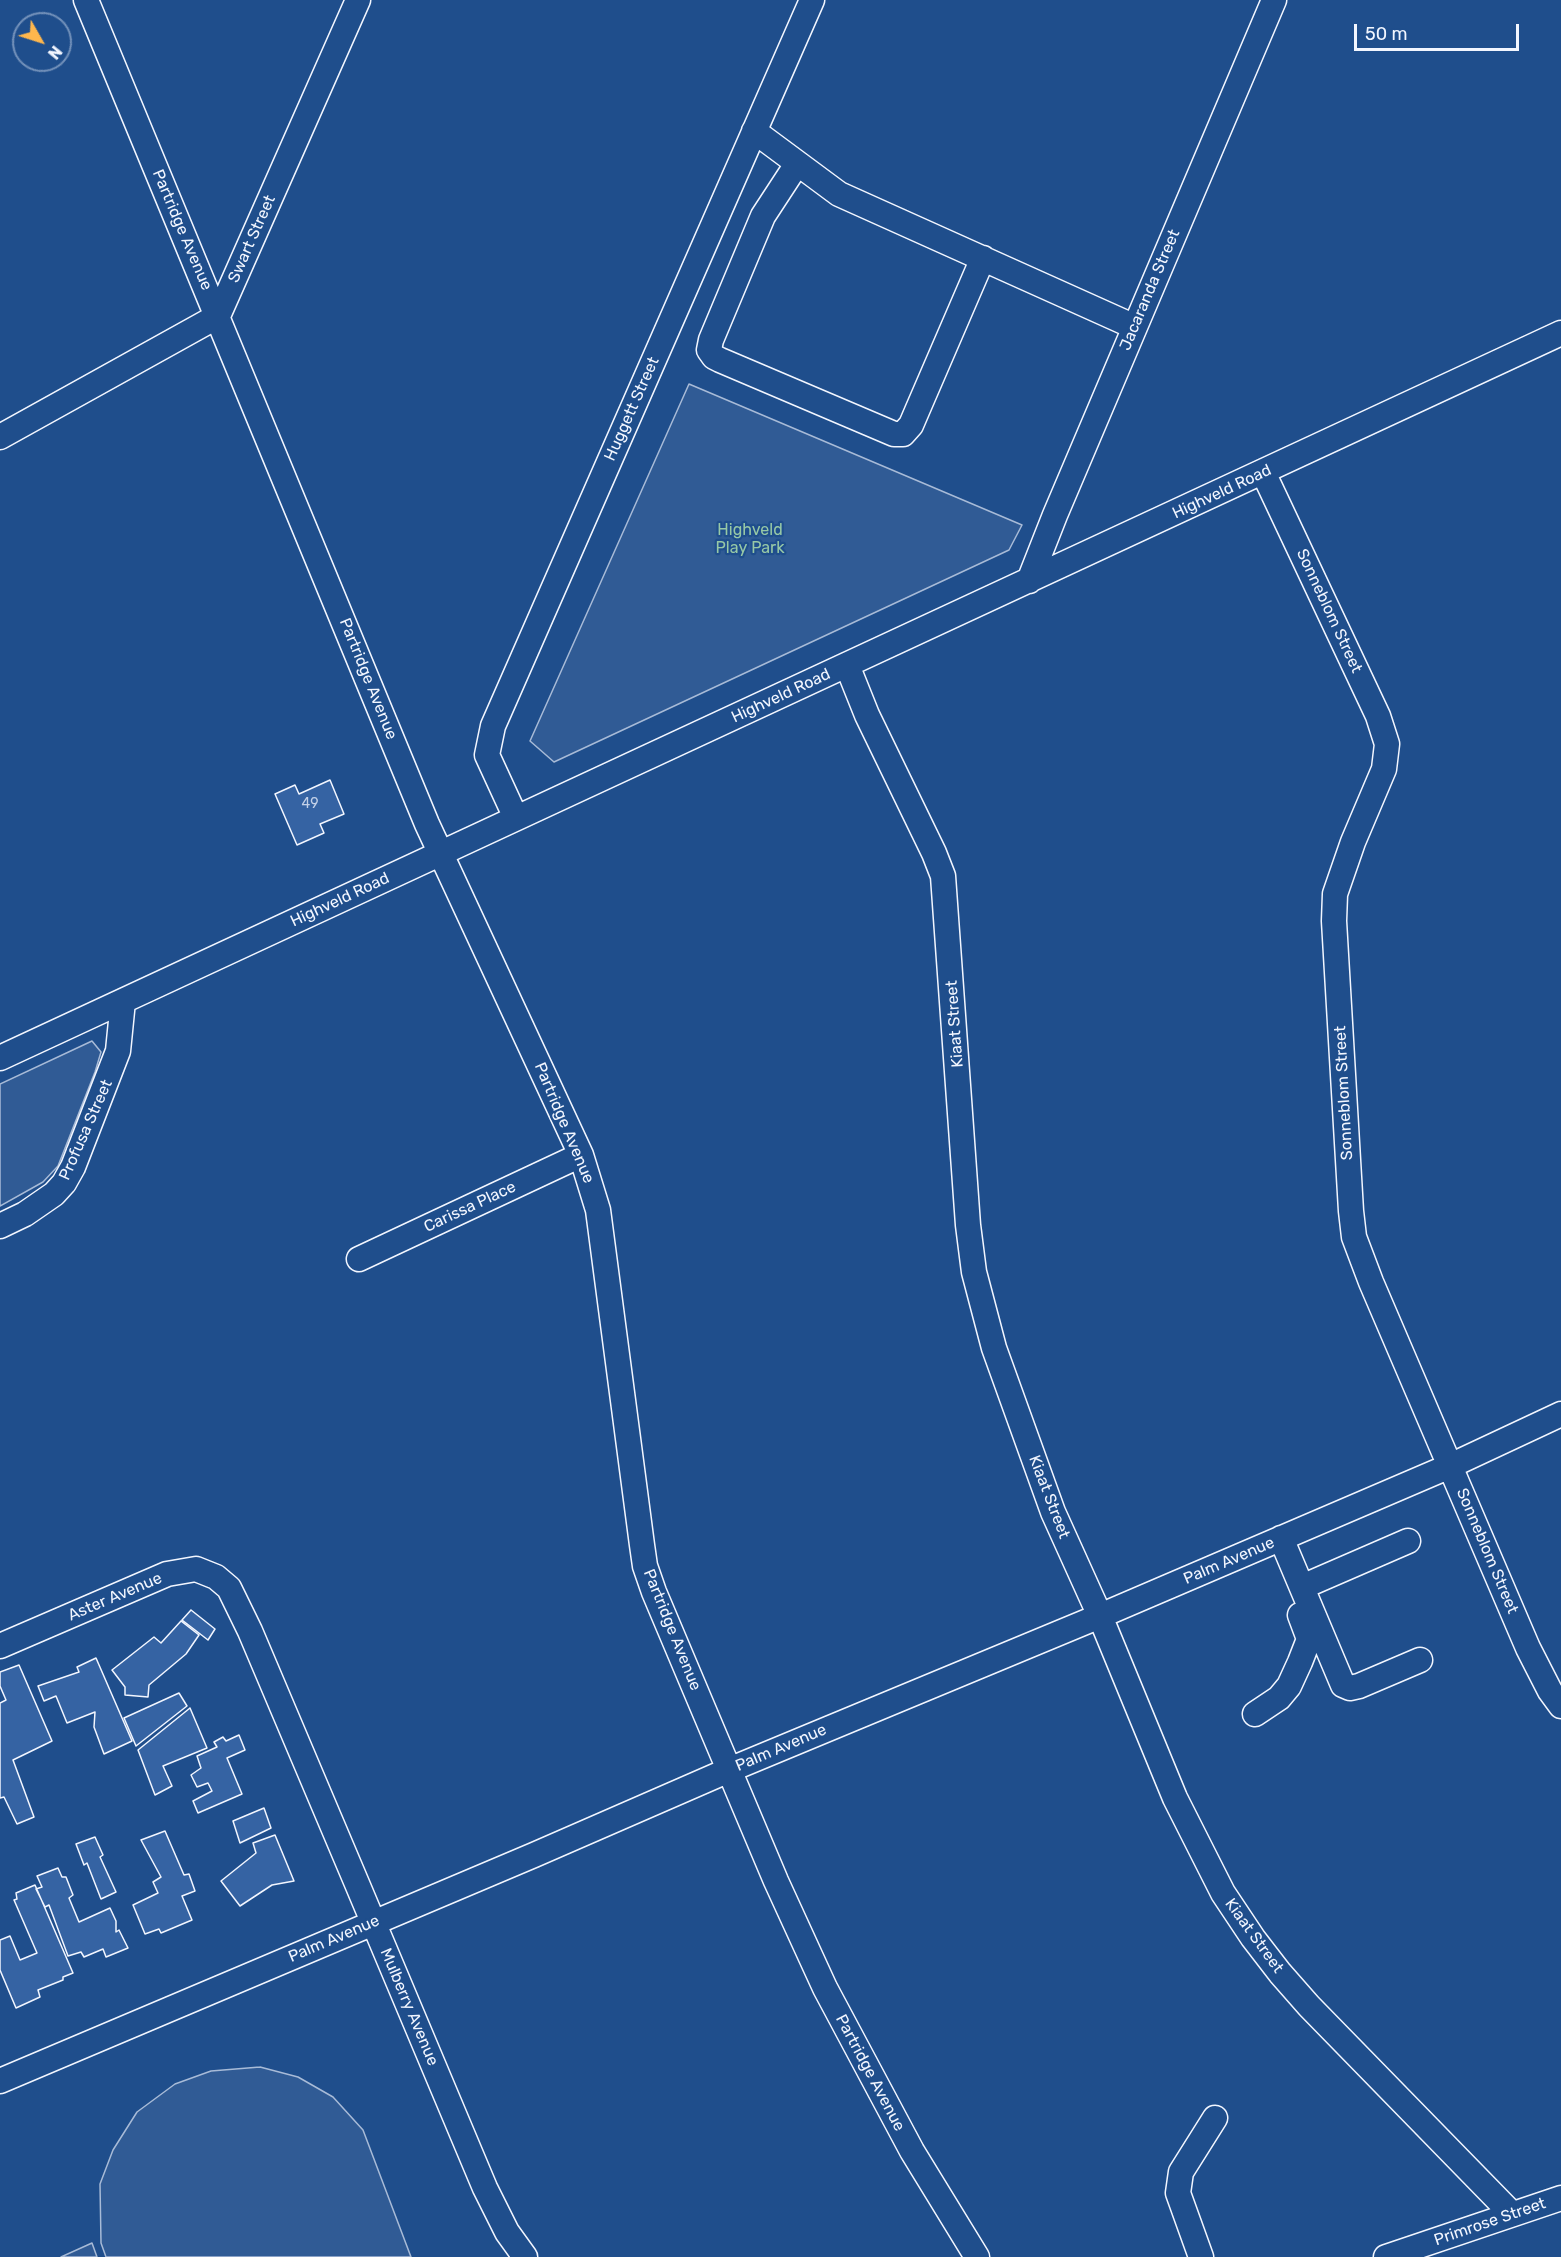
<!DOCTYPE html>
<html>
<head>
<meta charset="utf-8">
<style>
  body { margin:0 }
  #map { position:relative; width:1561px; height:2257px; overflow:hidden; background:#1f4e8c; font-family:Rubik,sans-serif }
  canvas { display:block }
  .north { position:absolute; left:12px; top:12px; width:60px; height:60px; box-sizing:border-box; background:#1f4e8c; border:2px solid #7391ba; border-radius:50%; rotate:129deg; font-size:16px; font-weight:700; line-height:24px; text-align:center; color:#f2f6ff }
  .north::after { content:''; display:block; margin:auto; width:21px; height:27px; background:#ffb74d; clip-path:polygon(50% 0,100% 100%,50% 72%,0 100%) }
  .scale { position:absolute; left:1354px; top:24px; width:165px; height:27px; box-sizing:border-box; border:3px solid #f2f6ff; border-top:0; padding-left:8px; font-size:18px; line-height:21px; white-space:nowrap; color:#f2f6ff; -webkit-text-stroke:4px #1f4e8c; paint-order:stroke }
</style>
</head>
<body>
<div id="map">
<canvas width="1561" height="2257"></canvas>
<div class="north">N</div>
<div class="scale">50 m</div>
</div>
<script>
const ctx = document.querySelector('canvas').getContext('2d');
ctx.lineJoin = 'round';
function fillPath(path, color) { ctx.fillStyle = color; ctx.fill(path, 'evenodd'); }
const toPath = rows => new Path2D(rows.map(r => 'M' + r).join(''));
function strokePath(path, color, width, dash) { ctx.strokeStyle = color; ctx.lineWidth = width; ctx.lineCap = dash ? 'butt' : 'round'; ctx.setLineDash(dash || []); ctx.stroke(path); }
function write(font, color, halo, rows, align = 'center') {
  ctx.font = font + ' Rubik,sans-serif'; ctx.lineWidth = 4.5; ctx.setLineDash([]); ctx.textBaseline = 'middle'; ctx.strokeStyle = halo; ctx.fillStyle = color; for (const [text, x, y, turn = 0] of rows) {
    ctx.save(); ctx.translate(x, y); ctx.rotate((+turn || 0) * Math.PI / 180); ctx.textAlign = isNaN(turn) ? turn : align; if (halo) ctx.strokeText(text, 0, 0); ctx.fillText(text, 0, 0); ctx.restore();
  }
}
const built = toPath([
  [689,384,1022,525,1009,550,554,762,530,741,689,384],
  [92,1041,101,1052,95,1072,58,1166,43,1182,0,1206,0,1084,92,1041],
  [260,2067,298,2077,333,2097,363,2130,411,2257,106,2257,101,2243,100,2184,113,2150,137,2112,175,2084,211,2071,260,2067],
  [92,2243,97,2257,61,2257,92,2243]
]);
const building = toPath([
  [330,780,344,814,320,824,324,833,297,845,275,794,295,785,299,794,330,780],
  [191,1610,215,1629,208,1640,182,1620,191,1610],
  [181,1621,199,1635,186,1654,149,1685,148,1697,125,1695,125,1687,112,1670,154,1637,161,1643,181,1621],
  [96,1658,132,1741,104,1754,94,1727,95,1712,67,1723,56,1696,44,1701,38,1686,79,1672,77,1667,96,1658],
  [19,1665,52,1741,13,1760,34,1817,17,1824,4,1797,0,1798,0,1703,6,1700,0,1686,0,1672,19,1665],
  [179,1693,187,1706,136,1746,124,1718,179,1693],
  [190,1708,207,1748,163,1766,172,1786,155,1795,138,1750,190,1708],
  [239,1735,245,1750,227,1758,242,1794,198,1813,193,1801,212,1791,208,1783,197,1787,191,1775,201,1768,197,1756,217,1747,214,1742,223,1737,226,1741,239,1735],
  [264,1808,271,1828,240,1843,233,1821,264,1808],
  [165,1831,184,1875,189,1874,195,1891,182,1896,192,1920,161,1933,159,1929,145,1934,133,1905,158,1893,153,1882,161,1877,141,1840,165,1831],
  [275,1835,294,1881,272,1885,240,1906,221,1881,256,1853,253,1843,275,1835],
  [95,1837,103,1855,100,1857,116,1892,101,1899,87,1863,84,1865,76,1844,95,1837],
  [58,1868,62,1877,66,1877,73,1895,69,1898,79,1922,110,1908,116,1921,116,1932,119,1930,128,1948,106,1957,103,1949,84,1957,81,1952,68,1956,49,1905,45,1907,36,1889,42,1887,37,1876,58,1868],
  [35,1885,73,1973,63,1977,63,1980,38,1990,40,1997,16,2008,0,1970,0,1940,10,1936,20,1960,37,1953,14,1900,17,1899,16,1893,35,1885]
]);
const minor = toPath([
  [86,0,427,824,581,1155,598,1210,642,1545,645,1566,654,1592,776,1881,825,1988,912,2151,977,2257],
  [754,131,839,194,1135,327],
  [797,164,763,216,711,340,709,350,714,357,720,360,894,434,903,434,911,425,917,411,983,258],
  [0,437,218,316,358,0],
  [1263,472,1378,716,1387,744,1384,769,1353,842,1335,894,1334,921,1351,1211,1354,1237,1371,1282,1528,1648,1550,1691,1561,1706],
  [1029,581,1055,515,1274,0],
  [847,665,867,715,934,853,943,876,968,1225,974,1272,994,1348,1053,1512,1100,1616,1175,1798,1223,1893,1253,1938,1280,1973,1309,2006,1512,2214],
  [516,818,487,755,493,726,812,0],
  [0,1058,1561,333],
  [0,1226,25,1214,54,1194,64,1183,73,1167,118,1051,123,1001],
  [359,1259,581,1155],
  [1281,1538,1343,1685,1350,1688,1359,1686,1420,1660],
  [1302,1587,1408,1541],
  [0,1646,167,1574,196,1569,216,1577,229,1588,250,1631,358,1886,485,2188,507,2232,525,2257],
  [1255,1714,1279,1698,1289,1686,1300,1662,1309,1639,1300,1615],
  [0,2081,534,1855,729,1770,1100,1616,1450,1466,1561,1414],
  [1201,2257,1178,2193,1181,2172,1215,2118],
  [1386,2257,1561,2198]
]);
const numberNames = [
  ["49",310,804]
];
const streetNames = [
  ["Partridge Avenue",182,230,67],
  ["Swart Street",252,239,-66],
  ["Jacaranda Street",1150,290,-67],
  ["Huggett Street",632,409,-66],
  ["Highveld Road",1222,492,-25],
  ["Sonneblom Street",1329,611,65],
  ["Partridge Avenue",368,679,68],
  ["Highveld Road",781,696,-25],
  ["Highveld Road",340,900,-25],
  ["Kiaat Street",955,1024,-94],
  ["Sonneblom Street",1344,1093,-93],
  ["Partridge Avenue",564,1123,67],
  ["Profusa Street",86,1130,-66],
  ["Carissa Place",470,1207,-25],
  ["Kiaat Street",1049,1497,69],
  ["Sonneblom Street",1487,1551,67],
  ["Palm Avenue",1229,1561,-23],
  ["Aster Avenue",115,1597,-23],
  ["Partridge Avenue",672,1630,68],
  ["Palm Avenue",781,1748,-23],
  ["Kiaat Street",1254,1936,54],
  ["Palm Avenue",334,1939,-23],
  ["Mulberry Avenue",409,2007,67],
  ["Partridge Avenue",870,2073,62],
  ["Primrose Street",1490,2222,-19]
];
const parkNames = [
  ["Highveld",750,530],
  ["Play Park",750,548]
];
fillPath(built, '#305b95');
strokePath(built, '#a8bbd7', 1.5);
fillPath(building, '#3563a3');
strokePath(building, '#f2f6ff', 1.5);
strokePath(minor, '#f2f6ff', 27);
strokePath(minor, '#1f4e8c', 24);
write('14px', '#c3d1e8', null, numberNames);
write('16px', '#f2f6ff', '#1f4e8c', streetNames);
write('16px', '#97c8a6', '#1f4e8c', parkNames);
</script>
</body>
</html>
